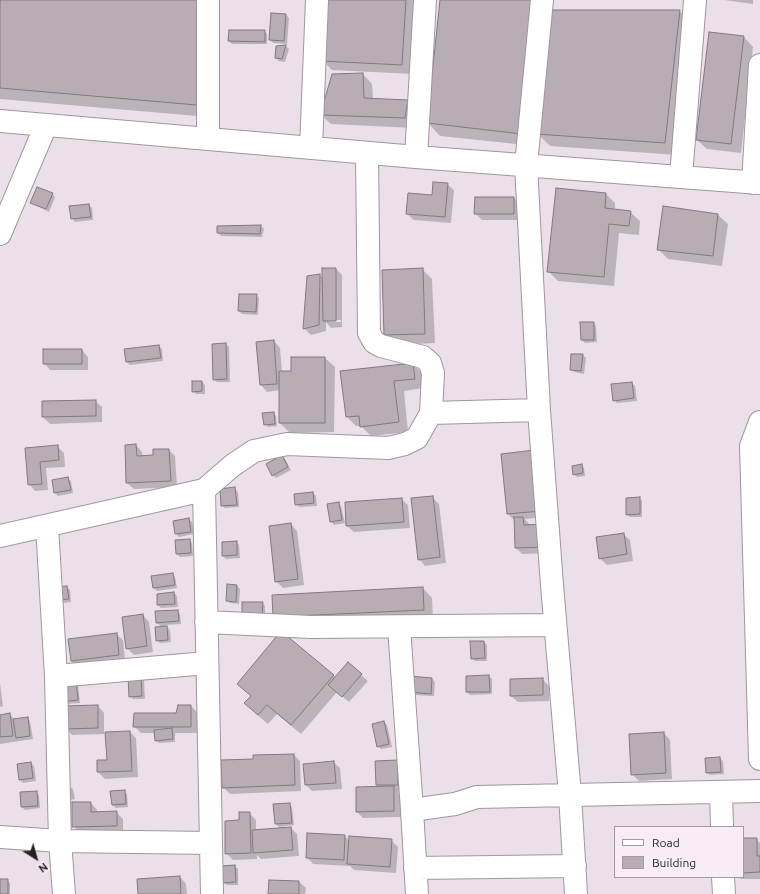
<!DOCTYPE html>
<html>
<head>
<meta charset="utf-8">
<style>
  body { margin:0 }
  #map { position:relative; width:760px; height:894px; overflow:hidden; background:#ebe0e9; font-family:Ubuntu,sans-serif }
  canvas { display:block }
  .legend { position:absolute; left:614px; top:826px; width:130px; height:52px; box-sizing:border-box; background:#f8edf6; border:1px solid #a39ba1; margin:0; padding:5px 7px; list-style:none; font-size:12px; color:#231f22 }
  .legend li { display:flex; align-items:center; gap:8px; height:20px }
  .legend b { width:20px; border:1px solid #a39ba1 }
  .north { position:absolute; left:16px; top:838px; width:40px; height:40px; -webkit-text-stroke:3px #f8edf6; paint-order:stroke; rotate:143deg; font-size:11px; font-weight:700; line-height:16px; text-align:center; color:#231f22 }
  .north::after { content:''; display:block; margin:auto; width:14px; height:18px; background:#231f22; clip-path:polygon(50% 0,100% 100%,50% 72%,0 100%) }
</style>
</head>
<body>
<div id="map">
<canvas width="760" height="894"></canvas>
<ul class="legend">
<li><b style="height:5px;background:#fff"></b>Road</li>
<li><b style="height:11px;background:#b8adb5"></b>Building</li>
</ul>
<div class="north">N</div>
</div>
<script>
const ctx = document.querySelector('canvas').getContext('2d');
ctx.lineJoin = 'round';
function fillPath(path, color) { ctx.fillStyle = color; ctx.fill(path, 'evenodd'); }
const toPath = rows => new Path2D(rows.map(r => 'M' + r).join(''));
function strokePath(path, color, width, dash) { ctx.strokeStyle = color; ctx.lineWidth = width; ctx.lineCap = dash ? 'butt' : 'round'; ctx.setLineDash(dash || []); ctx.stroke(path); }
const shadow = toPath([
  [0,0,217,0,220,118,0,99],
  [326,0,415,0,412,74,332,70,322,60],
  [441,0,524,0,550,14,679,11,692,23,677,155,550,146,536,132,535,146,440,136,428,123],
  [724,0,753,0,753,4],
  [286,15,289,18,287,44,273,43,270,40],
  [264,31,267,34,267,44,232,44,229,41],
  [744,37,753,47,741,153,707,149,697,140],
  [286,46,289,49,285,62,279,61,276,58,277,47],
  [363,74,372,84,373,100,408,101,418,110,414,128,331,124,321,115],
  [447,184,454,190,451,223,414,220,407,214],
  [52,194,55,197,49,212,35,205,32,202],
  [606,194,615,203,615,210,630,212,640,221,639,235,619,233,614,286,558,281,548,271],
  [514,198,520,204,520,220,482,220,475,213],
  [89,205,92,208,93,220,75,222,72,218],
  [718,215,728,224,722,266,668,259,658,249],
  [261,226,264,229,262,237,221,236,218,233],
  [336,269,342,275,342,327,331,328,326,322,326,331,311,335,304,328,320,275,324,279],
  [329,320,341,320,341,322,329,322],
  [422,269,432,279,435,343,395,345,385,335,383,271],
  [256,295,259,298,258,315,242,314,239,311],
  [593,323,596,326,597,342,585,343,582,340],
  [274,341,280,348,282,372,292,372,325,358,335,367,334,432,290,433,280,423,280,390,267,392,261,385,257,343],
  [226,344,229,347,230,382,217,382,214,379,213,345],
  [159,346,162,349,163,361,130,365,127,362],
  [82,350,88,357,88,370,50,370,44,363],
  [583,355,586,358,584,374,574,372,571,369],
  [412,364,422,373,424,388,404,391,408,432,371,436,361,426,356,426,347,417],
  [202,382,205,385,205,394,196,394,193,391],
  [632,383,635,386,637,401,617,403,614,400],
  [95,401,102,407,102,422,50,424,43,417,43,402],
  [273,413,276,416,277,426,268,427,265,424],
  [136,445,142,452,143,457,154,456,169,450,175,456,177,487,134,489,127,483],
  [57,446,64,453,65,467,46,468,48,490,35,491,29,484,26,449],
  [502,455,547,517,525,519,553,553,522,554,516,548,514,520,508,514],
  [282,456,285,459,291,470,276,478,273,475],
  [581,465,584,468,585,476,577,477,574,474],
  [68,478,71,481,73,493,58,496,55,493,53,481],
  [235,489,238,492,239,507,225,508,222,505],
  [313,493,316,496,317,506,299,507,296,504],
  [432,497,439,504,446,563,425,566,419,559],
  [639,498,642,501,642,517,630,517,627,514],
  [401,499,408,505,410,528,354,532,347,526],
  [338,503,341,506,345,523,334,525,331,522,328,505],
  [189,519,192,522,194,534,179,537,176,534],
  [291,524,297,531,304,585,283,588,276,581],
  [623,534,630,540,633,561,607,565,600,558],
  [189,540,192,543,193,556,180,557,177,554],
  [236,542,239,545,240,558,226,559,223,556],
  [172,574,175,577,177,588,157,591,154,588],
  [228,585,237,586,240,589,239,604,230,603,227,600],
  [67,587,70,590,71,602,63,603,60,600],
  [423,588,432,598,433,619,284,627,273,596],
  [174,593,177,596,178,607,161,608,158,605,158,595],
  [262,603,265,606,265,619,246,619],
  [177,611,180,614,181,624,165,625,170,630,171,642,160,643,157,640,162,627,157,623],
  [143,615,149,622,153,652,134,655,127,648],
  [116,634,123,640,125,661,78,667,71,661],
  [484,642,487,645,487,661,475,661,472,658],
  [333,675,336,678,361,675,368,681,349,702,337,692,301,734,277,714,268,724,255,713,251,696,238,684],
  [489,676,492,679,492,694,470,695,467,692,467,677],
  [129,677,144,679,145,699,133,699,130,696],
  [411,677,432,679,435,682,434,696,413,695],
  [542,679,549,686,549,701,518,702,511,696],
  [61,682,78,684,80,703,65,704],
  [0,683,3,706,0,707],
  [98,706,104,713,104,734,72,735,66,728],
  [191,706,197,712,197,733,175,733,175,742,159,743,156,740,155,733,141,733,134,726,176,714],
  [10,715,15,720,27,718,30,721,33,739,0,744,0,716],
  [384,722,387,725,392,747,381,749,378,746],
  [130,732,136,738,138,777,105,779,98,772,98,761,108,761],
  [664,733,670,740,672,779,639,781,632,774],
  [294,755,300,761,301,791,230,794,223,787,254,760],
  [720,758,723,761,724,774,710,775,707,772],
  [397,761,404,791,398,791,400,794,401,817,363,818,357,812,380,788,377,785],
  [333,762,340,768,342,789,312,791,306,785],
  [31,763,34,766,36,781,23,783,20,780],
  [69,786,73,789,75,799,70,800],
  [124,791,127,794,128,807,116,808,113,805],
  [36,792,39,795,40,808,25,810,22,807],
  [91,803,97,810,97,813,116,812,123,819,123,832,80,833,73,826],
  [289,804,292,807,294,825,279,827,276,824],
  [249,813,256,820,256,831,291,828,297,834,299,856,261,859,257,855,257,859,233,860,226,853,240,821],
  [345,836,349,841,391,840,398,847,396,873,354,870,350,866,313,864,307,857],
  [743,839,756,839,760,843,760,879,741,879,739,877,743,877],
  [235,866,238,869,238,885,227,885,224,882],
  [180,877,186,884,187,894,139,894],
  [0,880,7,880,10,883,10,894,0,894],
  [270,881,299,882,306,888,305,894,269,894]
]);
const building = toPath([
  [0,0,205,0,208,106,0,88,0,0],
  [325,0,406,0,402,65,321,61,325,0],
  [440,0,534,0,522,134,427,123,440,0],
  [551,10,680,10,665,143,536,134,551,10],
  [271,13,286,14,284,41,269,40,271,13],
  [229,30,265,30,265,42,228,41,229,30],
  [709,32,744,36,731,144,696,140,709,32],
  [286,45,282,59,275,58,276,46,286,45],
  [363,73,364,98,408,100,405,118,320,115,332,74,363,73],
  [433,182,448,183,445,217,406,214,408,193,432,195,433,182],
  [37,187,53,193,46,209,30,203,37,187],
  [556,188,606,193,605,208,631,211,629,226,609,224,604,277,547,272,556,188],
  [475,197,514,197,514,214,474,214,475,197],
  [89,204,91,217,71,219,69,206,89,204],
  [663,206,718,214,713,256,657,250,663,206],
  [261,225,260,234,217,233,217,226,261,225],
  [322,268,336,268,336,321,323,321,322,268],
  [423,268,425,334,384,335,382,270,423,268],
  [320,274,319,325,303,329,307,276,320,274],
  [239,294,257,294,256,312,238,311,239,294],
  [580,322,594,322,594,340,581,340,580,322],
  [274,340,277,384,260,385,256,342,274,340],
  [226,343,227,379,213,380,212,344,226,343],
  [159,345,161,358,126,362,124,349,159,345],
  [43,349,82,349,82,364,43,364,43,349],
  [571,354,583,354,581,371,570,370,571,354],
  [291,357,325,357,325,423,279,423,279,371,291,371,291,357],
  [413,363,415,379,394,381,399,422,360,427,359,416,346,417,340,371,413,363],
  [192,381,202,381,202,391,192,392,192,381],
  [632,382,634,398,613,401,611,384,632,382],
  [96,400,96,416,42,417,42,401,96,400],
  [274,412,275,424,264,425,262,413,274,412],
  [136,444,137,456,153,455,153,449,169,449,171,481,126,483,125,445,136,444],
  [58,445,59,460,40,462,42,484,28,485,25,448,58,445],
  [535,450,541,511,507,514,501,454,535,450],
  [282,455,288,467,272,476,266,464,282,455],
  [582,464,583,473,573,475,572,466,582,464],
  [68,477,71,490,54,493,52,480,68,477],
  [235,487,237,505,221,506,220,489,235,487],
  [313,492,314,503,295,505,294,494,313,492],
  [433,496,440,557,418,560,411,498,433,496],
  [640,497,640,514,626,515,626,498,640,497],
  [402,498,404,522,346,526,345,502,402,498],
  [339,502,342,520,330,522,327,504,339,502],
  [514,517,523,517,524,525,546,524,547,547,515,548,514,517],
  [189,518,191,532,175,534,173,521,189,518],
  [291,523,298,579,275,582,269,526,291,523],
  [624,533,627,554,599,559,596,537,624,533],
  [190,539,191,553,176,554,175,540,190,539],
  [237,541,237,555,222,556,222,542,237,541],
  [173,573,175,585,153,588,151,576,173,573],
  [227,584,237,585,236,602,226,601,227,584],
  [67,586,69,599,59,600,57,587,67,586],
  [423,587,424,610,273,617,272,595,423,587],
  [174,592,175,604,157,605,157,594,174,592],
  [242,602,263,602,262,617,242,617,242,602],
  [178,610,179,621,156,623,155,611,178,610],
  [143,614,147,646,126,649,122,617,143,614],
  [167,626,168,640,156,641,155,627,167,626],
  [281,631,334,675,291,725,267,705,258,715,244,703,251,696,237,684,281,631],
  [117,633,119,655,71,661,68,639,117,633],
  [470,641,484,641,485,658,471,659,470,641],
  [348,662,362,674,342,697,328,685,348,662],
  [141,675,142,696,129,697,128,676,141,675],
  [489,675,490,692,466,692,466,676,489,675],
  [410,676,432,678,431,694,409,692,410,676],
  [543,678,543,695,510,696,510,679,543,678],
  [76,680,78,700,61,702,60,681,76,680],
  [98,705,98,728,65,729,64,706,98,705],
  [178,705,191,705,191,727,133,727,134,713,176,713,178,705],
  [10,713,13,736,0,737,0,715,10,713],
  [28,717,30,736,16,738,13,719,28,717],
  [384,721,389,744,377,747,372,724,384,721],
  [172,728,173,739,155,741,154,730,172,728],
  [130,731,132,771,97,772,97,760,107,760,105,732,130,731],
  [664,732,666,773,631,775,629,734,664,732],
  [294,754,295,785,222,788,221,760,253,759,253,755,294,754],
  [720,757,721,772,706,773,705,758,720,757],
  [398,760,398,785,376,785,375,761,398,760],
  [334,761,336,783,305,785,303,764,334,761],
  [31,762,33,778,19,780,17,764,31,762],
  [394,786,394,811,356,812,356,787,394,786],
  [125,790,126,804,112,805,110,791,125,790],
  [37,791,38,806,21,807,20,792,37,791],
  [72,802,91,802,91,812,117,811,117,826,72,827,72,802],
  [290,803,292,823,275,824,273,804,290,803],
  [239,812,250,812,251,853,225,854,225,821,239,820,239,812],
  [291,827,293,850,253,853,252,830,291,827],
  [307,833,345,835,344,860,306,858,307,833],
  [349,836,392,839,390,867,347,864,349,836],
  [743,838,757,838,757,856,760,856,760,872,743,873,743,838],
  [235,865,236,882,223,883,222,866,235,865],
  [180,876,181,894,138,894,137,879,180,876],
  [0,879,8,879,8,894,0,894,0,879],
  [269,880,299,881,299,894,268,894,269,880]
]);
const minor = toPath([
  [542,0,526,165,539,410,552,585,570,795,576,894],
  [0,121,416,157,760,183],
  [208,139,208,0],
  [311,148,317,0],
  [416,157,425,0],
  [681,177,695,0],
  [753,183,760,65],
  [0,234,46,125],
  [431,413,539,410],
  [760,422,751,446,760,759],
  [204,490,212,894],
  [47,526,56,676,60,841,64,894],
  [0,536,204,490,233,465,254,451,287,444,388,448,405,444,417,438,431,413,433,373,430,363,423,357,381,346,374,342,369,333,367,153],
  [206,622,311,627,555,625],
  [399,627,412,810],
  [56,676,207,663],
  [721,792,722,827],
  [0,837,60,841,211,843],
  [415,868,575,866],
  [723,877,724,894],
  [417,894,412,810,455,804,477,797,760,791]
]);
fillPath(shadow, '#0003');
fillPath(building, '#b8adb5');
strokePath(building, '#827880', 1);
strokePath(minor, '#a0969e', 24);
strokePath(minor, '#fff', 22);
</script>
</body>
</html>
